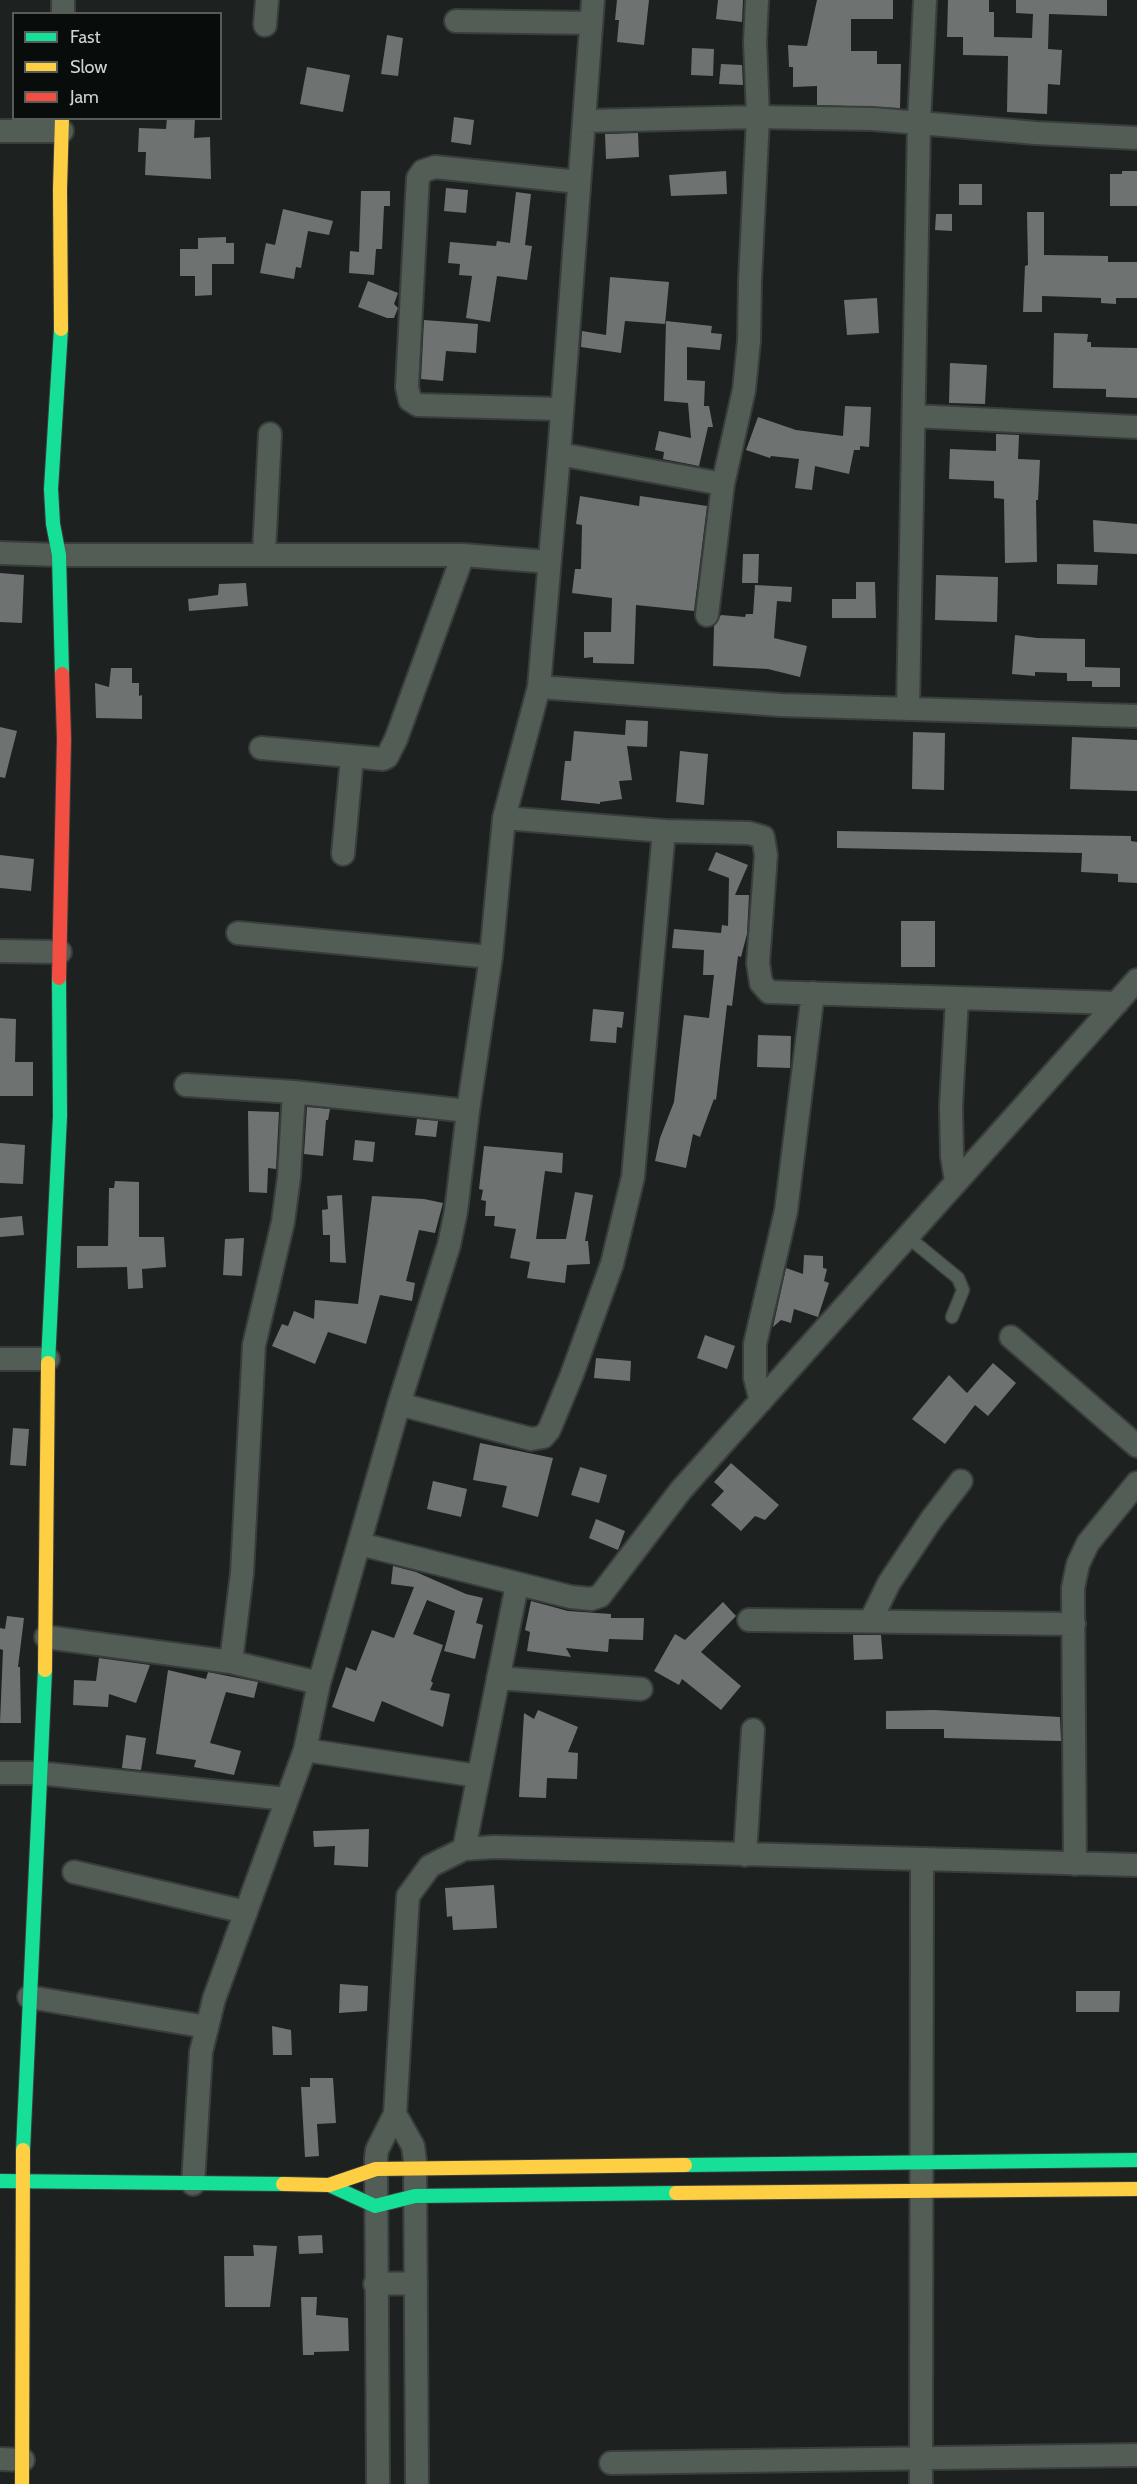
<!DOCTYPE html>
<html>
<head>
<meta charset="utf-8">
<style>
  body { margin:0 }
  #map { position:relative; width:1137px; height:2484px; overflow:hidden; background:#1d2221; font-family:Cabin,sans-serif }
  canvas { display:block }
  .legend { position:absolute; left:12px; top:12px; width:210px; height:108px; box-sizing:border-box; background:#080c0b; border:2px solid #575c5b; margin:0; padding:8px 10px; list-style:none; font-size:18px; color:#cdd3d2 }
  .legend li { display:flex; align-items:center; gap:12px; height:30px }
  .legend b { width:30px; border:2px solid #575c5b }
</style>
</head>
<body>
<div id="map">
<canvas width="1137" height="2484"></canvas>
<ul class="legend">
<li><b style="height:8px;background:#16e098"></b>Fast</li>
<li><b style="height:8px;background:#ffcf43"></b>Slow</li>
<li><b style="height:8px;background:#f24e42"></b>Jam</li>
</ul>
</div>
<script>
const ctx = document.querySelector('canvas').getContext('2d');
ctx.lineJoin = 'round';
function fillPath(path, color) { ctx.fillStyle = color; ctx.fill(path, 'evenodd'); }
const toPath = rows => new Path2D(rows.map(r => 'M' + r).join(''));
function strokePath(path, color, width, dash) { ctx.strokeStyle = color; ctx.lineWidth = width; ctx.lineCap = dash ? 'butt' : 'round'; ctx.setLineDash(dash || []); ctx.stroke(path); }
const building = toPath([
  [617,0,649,0,644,45,617,42,619,20,615,20],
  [718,0,743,0,742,22,716,19],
  [817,0,893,0,893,19,851,19,851,51,877,51,877,64,901,64,900,108,817,105,817,86,793,87,793,67,789,67,788,45,807,46],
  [948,0,989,0,989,12,994,12,994,37,1032,38,1033,14,1016,13,1016,0,1107,0,1107,16,1049,14,1048,49,1062,50,1060,85,1048,84,1047,114,1007,112,1008,56,963,55,963,37,947,37],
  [387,35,403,38,398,76,381,74],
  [692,48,714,49,713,76,691,75],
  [721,64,742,65,743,85,719,84],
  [307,67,350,75,343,112,300,104],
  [454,117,474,120,471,145,451,142],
  [167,118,195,118,194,138,210,137,211,179,145,175,146,152,138,152,139,128,166,129],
  [638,133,639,157,606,159,605,134],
  [726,171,727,194,671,196,669,175],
  [1122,171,1137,171,1137,206,1110,206,1110,174,1122,174],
  [959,184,982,184,982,205,959,205],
  [446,188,468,190,466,213,444,211],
  [361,191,390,191,390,206,384,206,382,249,376,249,374,275,349,273,350,251,359,252],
  [516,192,531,194,525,245,532,246,527,280,497,276,490,322,466,318,472,276,459,275,460,264,448,263,450,242,496,246,497,241,510,243],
  [283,209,333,221,329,235,308,231,301,268,296,267,294,279,260,273,266,243,275,245],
  [1027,212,1044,212,1044,255,1108,256,1108,262,1137,262,1137,298,1116,298,1116,304,1101,303,1101,298,1042,296,1042,312,1023,312,1025,266,1028,265],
  [936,214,952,214,952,231,935,230],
  [226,237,226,243,234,243,234,264,212,264,212,295,195,296,195,276,180,276,180,249,198,249,198,238],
  [610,277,669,282,665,324,625,321,621,353,581,347,582,331,606,335],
  [368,281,398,293,394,304,398,308,394,318,387,318,358,307],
  [877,298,879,333,847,335,844,300],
  [424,320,478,324,476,353,446,351,443,381,421,379],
  [666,321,712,326,711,333,722,334,720,350,687,347,687,380,705,381,704,406,709,406,713,427,708,427,699,466,663,459,664,452,655,450,659,431,691,438,688,403,664,401],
  [1054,333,1088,334,1087,342,1091,342,1091,347,1137,348,1137,398,1106,397,1106,389,1053,388],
  [950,363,987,365,985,404,949,403],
  [845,406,871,407,869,447,860,446,860,450,854,450,849,474,815,466,812,490,795,488,799,459,771,456,770,458,746,450,758,417,796,430,843,436],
  [996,434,1019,435,1018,459,1040,460,1038,500,1036,500,1037,562,1005,563,1004,499,994,498,994,481,949,479,950,449,996,451],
  [580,496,639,506,640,496,707,506,694,611,636,605,634,664,593,663,593,657,584,658,584,632,611,632,612,598,572,593,575,569,581,569,582,525,576,524],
  [1093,520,1137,524,1137,554,1094,552],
  [743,554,759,554,758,583,742,583],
  [1057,564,1098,565,1097,585,1057,584],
  [0,573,24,575,22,623,0,622],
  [936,575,998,577,997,622,935,620],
  [856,582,875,582,876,618,832,618,832,599,856,599],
  [246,583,248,606,189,611,188,599,218,595,219,584],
  [755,585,792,587,791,602,777,601,774,638,807,646,800,677,768,669,713,666,714,626,721,615,745,617,746,614,753,614],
  [1015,635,1037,638,1085,639,1085,667,1120,668,1120,687,1092,687,1092,681,1067,681,1067,673,1035,672,1035,676,1012,674],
  [111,668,132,668,132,683,139,683,139,696,142,695,142,719,96,718,95,683,109,687],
  [626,720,648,721,647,747,627,746,632,780,619,781,622,799,600,802,600,804,561,800,565,761,571,761,574,731,625,735],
  [0,727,17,731,5,778,0,777],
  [913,732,945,733,944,790,912,789],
  [1072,737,1137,740,1137,791,1070,789],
  [680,751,708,754,704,805,676,802],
  [837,831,1131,836,1131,841,1137,842,1137,883,1118,882,1118,874,1081,872,1082,853,837,848],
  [716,852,748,865,735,895,749,895,747,934,741,957,738,956,732,1006,727,1005,716,1100,714,1099,700,1137,693,1134,686,1168,655,1161,660,1138,674,1102,684,1015,709,1018,714,975,703,975,704,950,672,948,674,929,721,933,722,925,728,926,729,878,708,870],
  [0,855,34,859,31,891,0,888],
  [901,921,935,921,935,967,901,967],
  [593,1009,624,1012,622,1028,617,1027,616,1043,590,1041],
  [0,1018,16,1019,15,1062,33,1062,33,1096,0,1096],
  [758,1035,791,1036,790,1068,757,1067],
  [307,1107,330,1109,328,1120,326,1120,323,1156,304,1154],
  [248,1111,279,1112,276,1169,268,1168,267,1193,249,1192],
  [417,1119,438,1121,436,1137,415,1135],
  [355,1140,375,1142,373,1162,353,1160],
  [0,1143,25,1145,23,1184,0,1183],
  [484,1146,563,1153,562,1173,545,1171,536,1239,566,1239,575,1192,593,1195,585,1241,588,1241,590,1264,567,1265,565,1283,527,1278,530,1262,510,1258,516,1229,494,1226,495,1216,485,1216,486,1201,481,1200,483,1190,479,1189],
  [115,1181,139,1182,139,1237,164,1237,166,1267,142,1269,143,1288,128,1289,127,1267,77,1268,77,1246,108,1246,109,1188,114,1188],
  [342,1195,345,1248,346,1263,330,1262,330,1235,323,1235,322,1210,328,1209,327,1196],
  [372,1196,424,1199,443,1203,435,1233,419,1230,406,1281,415,1283,412,1301,380,1295,366,1344,328,1332,315,1364,272,1346,282,1324,288,1326,294,1311,314,1319,315,1300,358,1304],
  [22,1216,24,1235,0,1237,0,1218],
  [244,1238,242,1276,223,1275,225,1239],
  [804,1255,823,1256,823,1268,827,1269,824,1281,829,1283,818,1317,794,1309,791,1323,781,1320,773,1327,786,1268,803,1274],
  [705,1335,735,1346,727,1369,697,1358],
  [596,1358,631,1361,630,1381,594,1378],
  [993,1363,1016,1383,988,1416,975,1405,945,1444,912,1419,949,1375,967,1393],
  [13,1428,29,1429,26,1466,10,1465],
  [480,1443,553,1458,538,1517,502,1507,507,1486,473,1480],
  [731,1463,779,1505,765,1520,755,1516,741,1531,711,1505,724,1491,714,1482],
  [580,1467,607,1475,599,1503,571,1495],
  [433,1481,467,1489,461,1517,427,1509],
  [596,1519,625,1531,618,1550,589,1538],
  [393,1566,416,1572,466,1594,483,1598,476,1623,483,1625,475,1659,444,1651,455,1611,427,1600,413,1634,443,1645,431,1681,433,1683,430,1690,450,1694,443,1727,382,1701,374,1722,332,1707,346,1667,356,1671,372,1630,394,1638,414,1587,391,1584],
  [531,1601,568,1611,611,1614,611,1618,644,1618,643,1640,609,1639,608,1652,566,1648,571,1657,527,1651,530,1632,525,1630],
  [723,1602,736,1616,701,1652,741,1686,721,1710,682,1679,679,1685,654,1671,675,1634,685,1640],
  [7,1616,24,1618,18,1667,20,1667,21,1723,0,1723,3,1650,0,1649,0,1628,5,1629],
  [853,1635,881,1635,883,1659,854,1660],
  [99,1658,150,1665,136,1703,109,1694,108,1707,73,1705,74,1680,96,1681],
  [168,1670,206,1679,208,1672,258,1682,254,1698,226,1692,210,1743,241,1751,234,1775,194,1767,196,1760,156,1754],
  [538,1710,578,1727,568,1752,578,1753,577,1779,547,1778,546,1798,519,1797,524,1713,534,1719],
  [934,1710,1060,1717,1061,1741,944,1738,944,1729,886,1729,886,1711],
  [126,1735,146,1738,141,1770,122,1768],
  [369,1829,368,1867,334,1865,335,1846,314,1847,313,1831],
  [494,1885,497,1928,453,1930,452,1916,447,1917,445,1888],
  [340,1984,368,1986,367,2011,339,2013],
  [1076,1991,1120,1991,1119,2012,1076,2012],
  [272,2026,291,2030,292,2055,273,2055],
  [310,2078,333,2078,336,2123,317,2124,319,2156,305,2157,301,2087,310,2087],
  [322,2235,323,2253,299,2254,298,2236],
  [253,2245,277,2246,270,2307,225,2307,224,2256,254,2256],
  [301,2297,317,2297,316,2315,348,2318,349,2351,314,2352,314,2355,303,2355]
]);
const lane = toPath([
  [908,1237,958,1278,963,1290,952,1317]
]);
const street = toPath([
  [63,14,63,0],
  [456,21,590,23],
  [265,25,267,0],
  [584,121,758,117,873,119,1036,133,1137,138],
  [0,131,62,131],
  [561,409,418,405,410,400,407,387,417,195,418,178,423,171,435,167,579,182],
  [914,416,1137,427],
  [559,454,723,484],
  [0,553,59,555,463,555,549,562],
  [264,553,270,434],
  [707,615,723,484,744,390,749,341,750,280,758,117,755,42,757,0],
  [539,687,781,705,1137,716],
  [908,709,919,123,925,0],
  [261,748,383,759,387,757,396,739,463,555],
  [504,818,664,831,749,833,763,837,766,855,758,963,761,983,769,992,1117,1003],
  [343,854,352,757],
  [238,933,491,957],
  [0,951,60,952],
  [186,1085,294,1092,468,1111],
  [956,1181,952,1156,951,1106,957,999],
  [1011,1337,1137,1446],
  [0,1359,48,1359],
  [761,1401,755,1378,755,1344,786,1211,813,993],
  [399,1404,531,1439,543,1437,549,1430,571,1377,612,1264,633,1177,664,831],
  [360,1544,571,1597,591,1599,600,1596,681,1490,1137,980],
  [749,1620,1074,1624],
  [871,1620,889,1583,931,1520,961,1481],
  [46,1637,231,1662,319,1683],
  [231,1662,242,1573,254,1345,283,1222,289,1177,294,1092],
  [498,1678,641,1689],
  [305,1750,478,1776],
  [0,1773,38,1773,287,1799],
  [464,1849,517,1585],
  [745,1855,753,1730],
  [1075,1864,1073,1588,1078,1564,1088,1543,1137,1483],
  [74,1872,246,1912],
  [29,1997,207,2027],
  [395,2114,413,2146,415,2161,417,2484],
  [193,2184,201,2052,214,1999,305,1750,319,1683,399,1404,449,1245,456,1211,468,1111,491,957,504,818,539,687,559,454,593,0],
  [375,2284,416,2283],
  [0,2459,23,2460],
  [611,2463,1137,2455],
  [378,2484,376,2158,377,2150,395,2114,408,1896,430,1866,464,1849,494,1847,1137,1865],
  [921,2484,922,1860]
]);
const fast = toPath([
  [61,329,51,489,53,524,59,555,62,674],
  [48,1363,60,1116,59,978],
  [23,2150,45,1670],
  [685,2165,1137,2160],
  [1,2181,283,2184],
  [329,2185,375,2206,415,2196,676,2193]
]);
const slow = toPath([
  [61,329,60,189,62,118],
  [45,1670,48,1363],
  [283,2184,329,2185,376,2169,685,2165],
  [676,2193,1137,2189],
  [22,2484,23,2150]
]);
const jam = toPath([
  [59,978,64,739,62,674]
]);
fillPath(building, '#6e7372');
strokePath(lane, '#3a3d3c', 15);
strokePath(street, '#3a3d3c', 26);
strokePath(fast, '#3a3d3c', 16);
strokePath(slow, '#3a3d3c', 16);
strokePath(jam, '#3a3d3c', 16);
strokePath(lane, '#515d55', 12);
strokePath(street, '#515d55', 22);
strokePath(fast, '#16e098', 14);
strokePath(slow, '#ffcf43', 14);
strokePath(jam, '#f24e42', 14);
</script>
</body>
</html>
